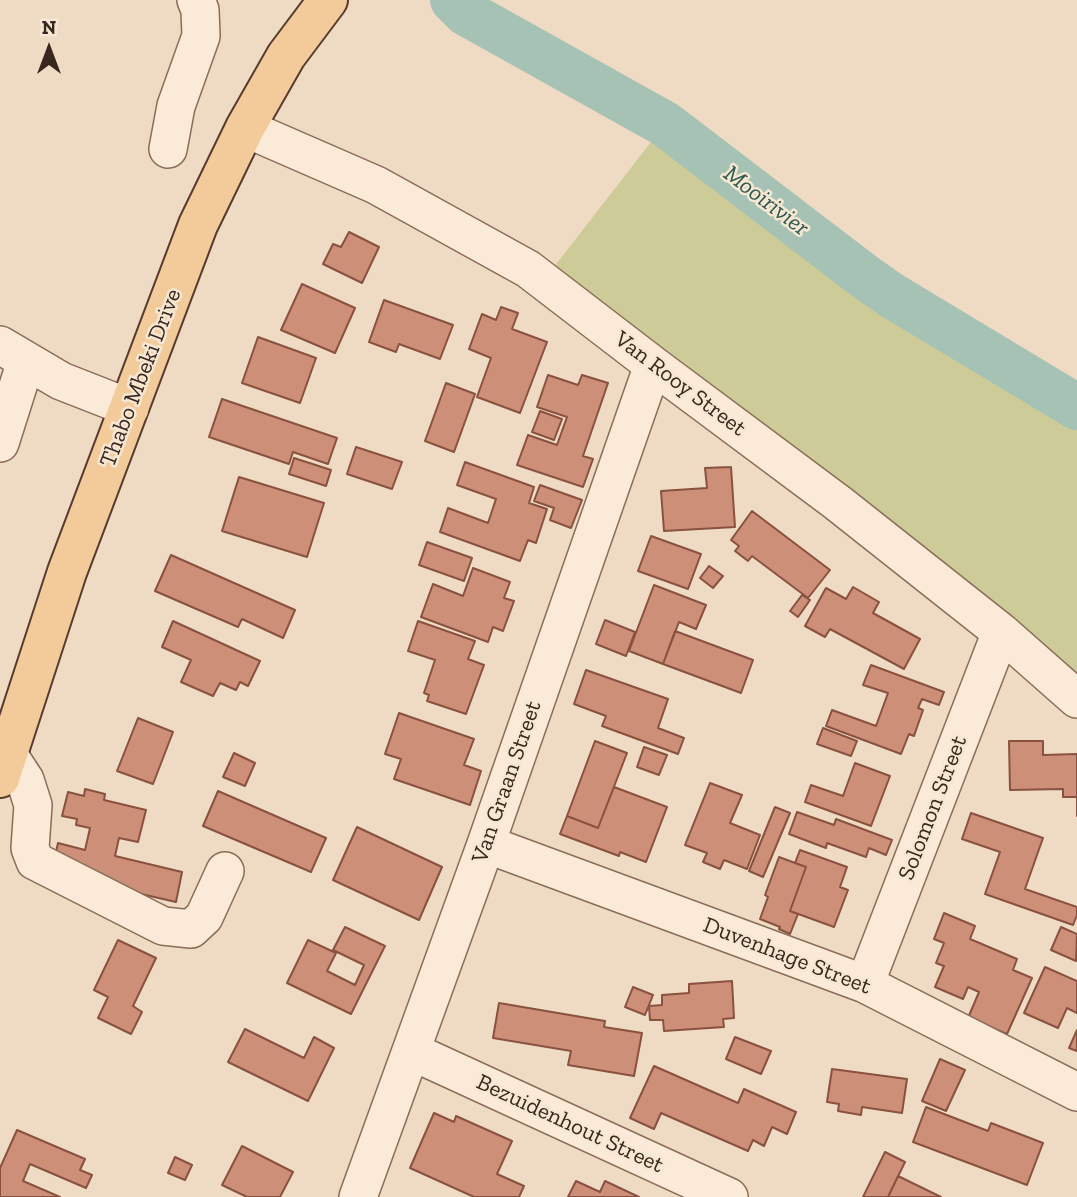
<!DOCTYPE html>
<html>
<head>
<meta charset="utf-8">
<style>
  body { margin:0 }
  #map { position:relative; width:1077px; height:1197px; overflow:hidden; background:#efdbc3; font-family:"Zilla Slab",serif }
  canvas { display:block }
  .north { position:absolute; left:14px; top:14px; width:70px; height:70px; -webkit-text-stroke:5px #f6e7d3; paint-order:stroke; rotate:0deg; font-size:19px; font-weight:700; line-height:28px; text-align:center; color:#39271e }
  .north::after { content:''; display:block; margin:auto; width:24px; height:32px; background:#39271e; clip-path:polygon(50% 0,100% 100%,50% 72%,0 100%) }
</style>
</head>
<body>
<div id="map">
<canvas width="1077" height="1197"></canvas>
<div class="north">N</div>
</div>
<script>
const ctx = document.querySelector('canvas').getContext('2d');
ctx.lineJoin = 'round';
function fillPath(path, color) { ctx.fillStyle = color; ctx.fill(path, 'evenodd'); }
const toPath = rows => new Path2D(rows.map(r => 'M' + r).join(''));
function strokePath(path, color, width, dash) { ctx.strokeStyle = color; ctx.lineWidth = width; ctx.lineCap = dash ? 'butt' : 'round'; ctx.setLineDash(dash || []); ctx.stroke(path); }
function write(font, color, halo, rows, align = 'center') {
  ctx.font = font + ' "Zilla Slab",serif'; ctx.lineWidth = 5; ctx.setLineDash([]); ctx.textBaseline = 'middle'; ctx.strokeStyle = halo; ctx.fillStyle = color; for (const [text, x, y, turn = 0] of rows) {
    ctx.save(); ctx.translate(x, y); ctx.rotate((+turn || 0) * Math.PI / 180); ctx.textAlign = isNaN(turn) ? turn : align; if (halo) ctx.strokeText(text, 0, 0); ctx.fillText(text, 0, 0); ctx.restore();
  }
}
const green = toPath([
  [665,124,864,276,891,295,1077,407,1077,682,554,267]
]);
const river = toPath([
  [453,0,466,13,665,124,864,276,891,295,1077,407]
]);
const building = toPath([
  [349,232,379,247,362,283,323,264,333,244,341,247,349,232],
  [302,284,355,308,335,353,281,330,302,284],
  [384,300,453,325,440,359,399,344,396,352,369,342,384,300],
  [501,307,518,313,512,329,547,342,520,413,477,397,491,358,469,349,482,314,496,320,501,307],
  [258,337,316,358,300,403,242,383,258,337],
  [548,375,578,385,582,375,608,383,583,456,593,459,583,487,517,465,528,435,557,445,567,417,537,407,548,375],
  [446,383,475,394,454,452,425,441,446,383],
  [222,399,337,438,328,464,293,452,289,464,209,437,222,399],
  [540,411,562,419,554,440,532,432,540,411],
  [356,447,402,462,392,489,347,474,356,447],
  [294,458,331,470,326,486,289,474,294,458],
  [465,462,534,487,529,503,547,509,536,543,528,540,520,561,440,532,448,508,488,523,496,499,457,485,465,462],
  [731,467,735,527,664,531,661,491,707,488,705,468,731,467],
  [239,477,324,503,307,557,222,531,239,477],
  [540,485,582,500,571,528,550,520,554,508,534,501,540,485],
  [752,511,830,570,808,598,752,556,748,561,735,551,739,546,731,540,752,511],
  [651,536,701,554,688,589,638,571,651,536],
  [427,542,472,558,464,581,419,565,427,542],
  [171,555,295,610,283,638,242,619,238,627,155,591,171,555],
  [709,566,723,576,713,588,700,578,709,566],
  [473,568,510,582,504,598,514,601,503,631,493,627,488,642,421,617,433,584,463,596,473,568],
  [654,585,706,605,696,629,679,622,663,664,629,651,654,585],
  [853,587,879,602,873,613,920,639,904,669,830,629,825,637,805,626,826,588,846,599,853,587],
  [802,595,810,600,798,617,790,611,802,595],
  [605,620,635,632,626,656,596,644,605,620],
  [173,621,260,661,248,686,240,682,236,690,220,683,213,696,181,682,191,660,162,647,173,621],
  [418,621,475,641,468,659,484,665,466,714,427,701,429,695,424,693,435,660,408,651,418,621],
  [675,631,753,660,741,693,663,664,675,631],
  [871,665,944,692,939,705,922,699,918,708,923,710,914,736,909,734,901,754,826,726,832,710,876,726,888,693,863,685,871,665],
  [586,670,668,699,658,728,684,738,678,754,602,726,606,716,574,704,586,670],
  [399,713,474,739,464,765,481,771,470,805,394,779,401,759,385,754,399,713],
  [138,718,173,732,153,784,117,771,138,718],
  [823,728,857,741,851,756,817,744,823,728],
  [595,741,627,753,598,828,567,816,595,741],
  [1009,741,1043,741,1043,755,1077,754,1077,816,1077,797,1063,797,1063,789,1010,790,1009,741],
  [644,747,667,755,659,775,637,767,644,747],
  [234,753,255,763,245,786,223,777,234,753],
  [855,763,890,776,871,826,805,802,811,785,843,796,855,763],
  [710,783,742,795,730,823,760,835,747,869,724,860,720,869,703,862,707,853,685,845,710,783],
  [614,787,667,807,646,862,620,852,619,856,560,834,567,816,598,828,614,787],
  [85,789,105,794,104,800,146,810,138,842,119,838,115,856,182,872,176,902,76,879,53,865,58,843,85,850,90,828,76,825,77,819,62,816,68,792,84,796,85,789],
  [218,791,326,838,311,872,203,826,218,791],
  [775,807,790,813,763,877,749,871,775,807],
  [797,812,834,825,836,819,892,840,886,855,869,848,866,857,827,843,826,848,789,834,797,812],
  [971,813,1043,838,1025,889,1077,907,1077,915,1073,925,985,894,1000,852,962,839,971,813],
  [357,827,442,867,419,920,333,880,357,827],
  [800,850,847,867,840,887,848,890,834,927,790,911,806,867,795,863,800,850],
  [779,857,806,867,790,911,798,914,790,934,779,929,780,927,760,919,768,897,765,895,779,857],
  [944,913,975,926,970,939,1017,959,1013,970,1032,978,1007,1034,968,1018,979,992,968,987,963,999,935,987,944,966,936,963,944,943,934,939,944,913],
  [345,927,385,946,351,1014,287,983,308,940,336,953,327,971,355,985,364,965,333,950,345,927],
  [1061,927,1077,934,1076,961,1051,950,1061,927],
  [118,940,156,958,133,1006,142,1012,131,1034,98,1018,108,997,94,990,118,940],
  [1045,967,1077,981,1077,1013,1067,1008,1058,1028,1024,1013,1045,967],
  [732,981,734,1018,723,1019,724,1027,664,1031,663,1020,650,1020,649,1006,662,1005,662,995,689,993,689,984,732,981],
  [633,987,653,995,645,1015,625,1007,633,987],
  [499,1003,605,1021,604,1027,642,1033,634,1076,568,1065,571,1051,493,1038,499,1003],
  [245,1029,304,1058,314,1037,334,1048,308,1101,228,1062,245,1029],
  [1077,1030,1077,1051,1069,1048,1077,1030],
  [735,1037,771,1051,761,1074,726,1059,735,1037],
  [940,1059,965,1070,946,1111,922,1101,940,1059],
  [654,1066,738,1103,744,1089,796,1112,787,1134,772,1127,764,1146,753,1140,748,1151,661,1113,654,1129,630,1118,654,1066],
  [832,1069,907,1079,902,1113,862,1107,861,1115,838,1111,839,1104,827,1102,832,1069],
  [926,1107,988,1131,991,1123,1043,1143,1027,1185,913,1142,926,1107],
  [434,1113,454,1122,456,1116,512,1141,497,1174,524,1186,519,1197,474,1197,410,1168,434,1113],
  [17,1130,85,1159,80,1170,92,1175,86,1188,30,1164,23,1181,60,1197,0,1197,0,1168,17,1130],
  [242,1146,293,1172,280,1197,247,1197,222,1185,242,1146],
  [885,1152,905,1162,888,1197,863,1197,885,1152],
  [175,1157,192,1165,185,1180,168,1173,175,1157],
  [898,1176,941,1197,888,1197,898,1176],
  [576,1181,600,1192,605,1181,639,1197,568,1197,576,1181]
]);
const minor = toPath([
  [245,128,376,185,528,269,653,365,838,503,1001,632,1077,699],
  [168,149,176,106,201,36,200,10,196,0],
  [0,345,61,381,130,408],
  [0,443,26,361],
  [8,754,25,780,33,805,30,848,35,861,163,926,191,929,204,917,225,871],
  [486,844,865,984,1077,1092],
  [865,984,1001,632],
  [411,1051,729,1197],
  [358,1197,486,844,653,365]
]);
const major = toPath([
  [0,778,67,572,198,225,245,128,286,56,328,0]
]);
const streetNames = [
  ["Thabo Mbeki Drive",141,378,-69],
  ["Van Rooy Street",680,384,37],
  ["Van Graan Street",507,782,-71],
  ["Solomon Street",933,808,-69],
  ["Duvenhage Street",787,956,21],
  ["Bezuidenhout Street",570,1124,25]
];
const waterNames = [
  ["Mooirivier",766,201,37]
];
fillPath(green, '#cdcb97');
strokePath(river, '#a5c2b5', 46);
fillPath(building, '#ce8f78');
strokePath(building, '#89513f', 2);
strokePath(minor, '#8a6c59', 40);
strokePath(major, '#573b2e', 42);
strokePath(minor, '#faead7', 37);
strokePath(major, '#f3ca9a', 38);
write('23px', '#39271e', '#f6e7d3', streetNames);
write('italic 24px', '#2d5950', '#f6e7d3', waterNames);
</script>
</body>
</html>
